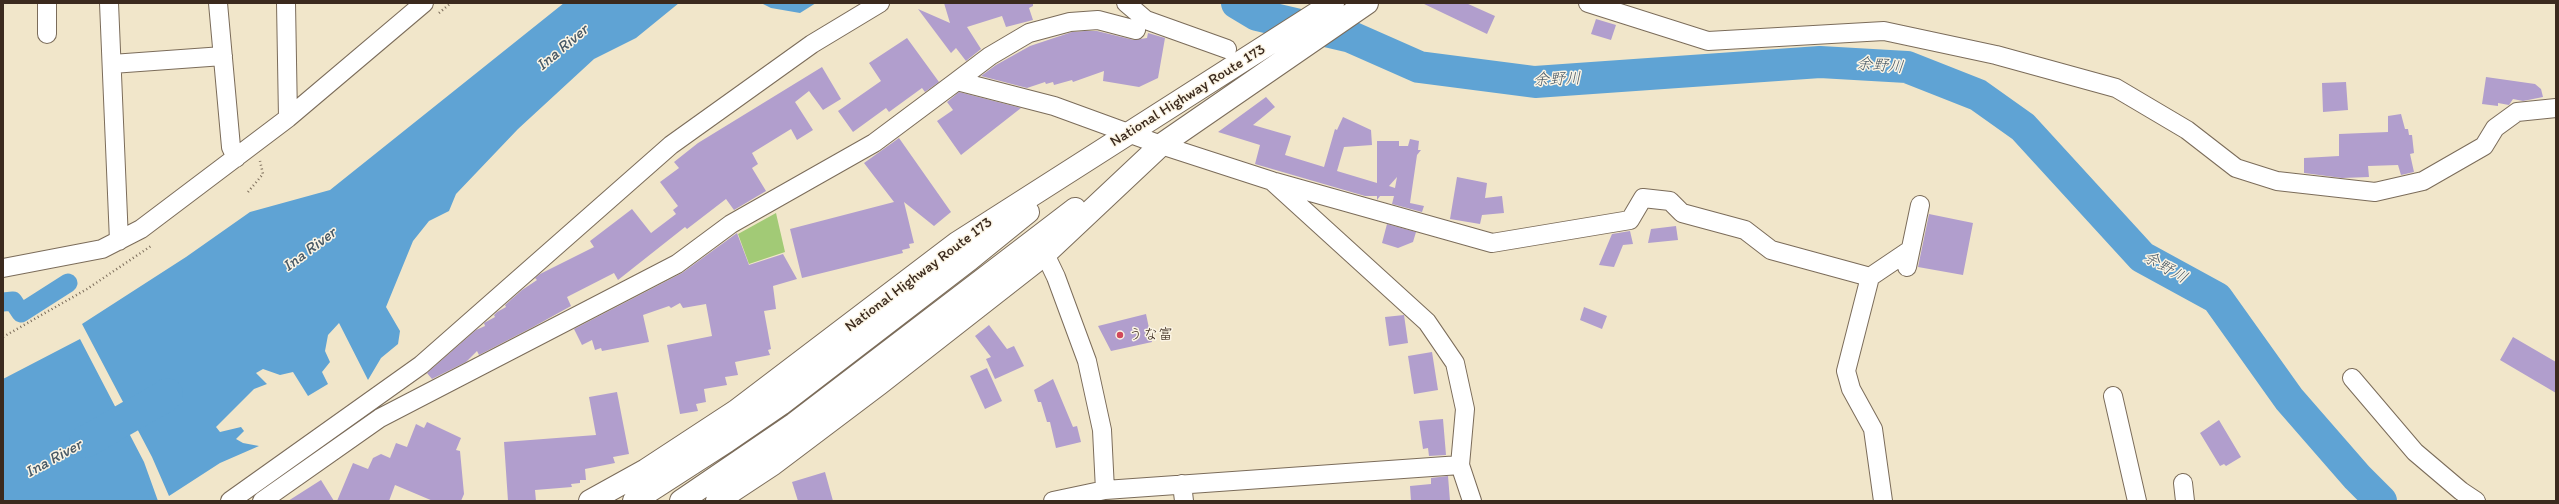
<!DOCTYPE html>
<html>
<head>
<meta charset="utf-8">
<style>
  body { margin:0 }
  #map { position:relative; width:2559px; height:504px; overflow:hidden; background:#f1e6ca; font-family:Itim,sans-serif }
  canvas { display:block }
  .frame { position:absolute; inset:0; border:4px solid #3b2a1e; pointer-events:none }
</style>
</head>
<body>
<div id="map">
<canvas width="2559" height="504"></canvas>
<div class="frame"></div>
</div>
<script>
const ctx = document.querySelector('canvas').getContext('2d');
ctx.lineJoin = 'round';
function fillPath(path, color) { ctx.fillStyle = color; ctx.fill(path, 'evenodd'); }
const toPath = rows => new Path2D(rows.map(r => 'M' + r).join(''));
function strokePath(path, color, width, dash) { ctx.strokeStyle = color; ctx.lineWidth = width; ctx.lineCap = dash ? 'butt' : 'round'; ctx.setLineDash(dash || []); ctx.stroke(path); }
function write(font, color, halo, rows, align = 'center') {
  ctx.font = font + ' Itim,"Klee One",sans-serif'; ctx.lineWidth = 3; ctx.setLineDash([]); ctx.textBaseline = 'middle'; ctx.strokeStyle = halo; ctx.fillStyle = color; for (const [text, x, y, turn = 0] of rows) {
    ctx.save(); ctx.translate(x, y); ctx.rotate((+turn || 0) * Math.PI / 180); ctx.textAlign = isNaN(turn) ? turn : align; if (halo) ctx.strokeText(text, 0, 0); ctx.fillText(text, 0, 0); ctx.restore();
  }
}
const green = toPath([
  [776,213,785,252,749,264,738,234]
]);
const water = toPath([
  [564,3,679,3,636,38,594,59,518,129,456,194,449,211,429,221,413,241,386,307,400,331,398,344,381,358,368,380,339,323,328,335,325,351,330,362,322,372,328,384,308,396,293,372,280,375,263,369,256,373,267,384,254,389,216,427,220,432,241,427,244,431,236,439,243,443,259,446,220,463,169,496,152,457,82,324,186,257,250,212,330,190],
  [761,3,816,3,800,13,771,8],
  [80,339,144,462,158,501,3,501,3,379]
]);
const canal = toPath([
  [3,302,13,301,21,313,68,283]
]);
const river = toPath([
  [1237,3,1257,15,1351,37,1419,67,1535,82,1820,62,1907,67,1978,95,2023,127,2142,257,2217,298,2289,399,2357,477,2381,501],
  [85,442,164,397,167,394]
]);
const building = toPath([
  [944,3,1033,3,1033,6,1029,8,1033,20,1006,27,1002,16,967,27,981,49,966,61,956,48,951,53,918,9,950,23],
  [1422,3,1466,3,1495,16,1487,34],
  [1596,19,1616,25,1611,40,1591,34],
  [1085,31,1097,31,1134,40,1147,38,1148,33,1165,38,1158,78,1139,87,1103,81,1104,71,1073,82,1072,80,1054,85,1053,82,1046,84,1045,82,1027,88,981,76,996,65,1030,46,1072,32],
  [907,38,939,82,925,92,922,88,889,112,886,108,853,132,838,111,881,81,869,63],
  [822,67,841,99,823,110,809,91,795,102,813,130,797,140,791,129,752,153,758,164,752,168,766,191,734,210,726,199,687,229,685,227,618,280,614,273,567,297,571,306,533,327,479,355,477,351,466,362,432,379,427,373,476,330,485,326,484,323,495,317,494,315,497,312,506,307,505,305,522,290,537,280,535,278,540,274,594,247,590,241,632,209,651,233,676,214,673,210,678,206,660,182,679,168,674,162,698,143],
  [2486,77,2535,84,2541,89,2543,97,2523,101,2513,99,2509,105,2498,103,2498,106,2482,104],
  [2346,82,2348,110,2323,112,2322,83],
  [959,92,1021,108,961,155,937,121,953,110,947,102],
  [1266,97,1275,107,1253,125,1291,136,1285,155,1324,167,1335,129,1337,130,1343,117,1371,130,1372,145,1344,147,1337,171,1377,183,1377,141,1399,141,1399,146,1408,146,1410,139,1419,141,1418,150,1421,150,1417,155,1410,203,1424,206,1422,212,1392,204,1394,196,1380,196,1377,200,1377,196,1365,196,1255,164,1260,145,1218,132],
  [1397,177,1395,188,1389,186],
  [2401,114,2405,129,2408,129,2409,135,2412,135,2414,153,2410,154,2414,172,2401,175,2398,165,2368,166,2369,177,2342,178,2304,173,2304,158,2339,156,2339,134,2388,132,2388,116],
  [899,138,951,212,934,226,904,202,914,243,909,244,910,248,902,250,903,253,802,278,790,229,894,202,864,163],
  [1457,177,1487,183,1485,198,1502,196,1504,213,1482,215,1480,224,1450,219],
  [1929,214,1973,223,1963,275,1918,267],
  [1387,224,1416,232,1413,242,1398,248,1382,243],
  [1676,226,1678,240,1648,243,1651,229],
  [1630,231,1633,244,1623,245,1614,267,1599,265,1612,234],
  [737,233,749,265,783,254,797,279,773,286,776,309,764,311,771,349,768,350,770,355,735,362,738,375,725,377,727,385,704,389,706,402,696,404,698,411,680,414,667,345,712,336,706,304,683,308,680,303,671,308,669,306,643,315,649,342,602,351,601,348,595,350,592,340,582,345,574,329,682,273],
  [1584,307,1607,316,1602,329,1580,320],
  [1146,314,1152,342,1111,351,1098,326],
  [1404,315,1408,343,1389,346,1385,317],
  [989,325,1007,349,1014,346,1024,366,995,379,986,359,991,357,975,336],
  [2513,337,2556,362,2556,393,2500,360],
  [1432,352,1438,390,1414,394,1408,356],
  [987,368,1002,401,985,409,970,376],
  [1053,379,1073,427,1077,426,1081,442,1056,448,1050,422,1047,422,1041,402,1038,402,1034,390],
  [617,392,629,454,613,457,615,463,585,469,586,480,580,480,580,483,571,484,572,487,535,490,536,501,508,501,504,442,596,435,589,397],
  [1443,419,1446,455,1429,456,1428,448,1423,449,1419,421],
  [2219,420,2241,457,2226,466,2224,464,2220,466,2200,433],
  [427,422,461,438,456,450,460,451,464,494,461,501,433,501,395,485,389,501,337,501,353,463,368,469,373,458,381,454,390,458,396,443,407,447,416,424,424,428],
  [825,472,833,501,798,501,792,482],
  [1448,476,1450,501,1411,501,1410,486,1431,484,1431,478],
  [321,480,334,501,288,501]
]);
const path = toPath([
  [439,13,451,3],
  [248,192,263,174,260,161],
  [3,337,87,289,151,246]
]);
const minor = toPath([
  [109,3,119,241],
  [218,3,231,147,236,158],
  [286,3,288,118],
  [1126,3,1146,20,1227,49],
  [1588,3,1708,41,1884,31,1996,55,2116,88,2187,130,2236,168,2277,181,2375,192,2423,181,2484,146,2495,128,2517,112,2556,108],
  [47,34,47,3],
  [112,64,223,56],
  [957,81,990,56,1029,33,1070,22,1098,20,1136,30],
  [1275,182,1492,243,1630,220,1643,198,1670,201,1682,213,1745,230,1771,250,1870,277],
  [1045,254,1056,277,1087,361,1102,430,1105,490],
  [1907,267,1920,205],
  [3,268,102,249,141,229,288,118,424,3],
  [2352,378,2415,452,2461,491,2476,501],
  [2113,396,2137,501],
  [2183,483,2185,501],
  [1182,484,1184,501],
  [230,501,421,365,671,145,812,44,880,3],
  [262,501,380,418,677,264,731,224,874,143,957,81,1054,106,1161,145,1272,181,1427,322,1455,363,1465,409,1460,465,1472,501],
  [1053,501,1105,490,1460,465],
  [1883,501,1873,429,1851,389,1846,371,1870,277,1910,250]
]);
const highway = toPath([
  [590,501,646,470,736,411,957,243,1333,3],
  [634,501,727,441,781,404,970,259,1028,212],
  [681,501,794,424,1075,209],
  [717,501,773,464,879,384,1045,254,1161,145,1367,3]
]);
const markers = [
  [1120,335,4,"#d1495b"]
];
const streetNames = [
  ["National Highway Route 173",1188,96,-32],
  ["National Highway Route 173",919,275,-37]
];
const poiNames = [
  ["うな富",1128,335]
];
const waterNames = [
  ["Ina River",563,48,-40],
  ["余野川",1880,66,5],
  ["余野川",1557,80,-2],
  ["Ina River",310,250,-37],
  ["余野川",2165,268,30],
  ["Ina River",54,459,-29]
];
fillPath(green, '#a2ca76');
fillPath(water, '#5fa3d4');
strokePath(canal, '#5fa3d4', 19);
strokePath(river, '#5fa3d4', 32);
fillPath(building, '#b19ecd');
strokePath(minor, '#7b6c5a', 20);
strokePath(highway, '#7b6c5a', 24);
strokePath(path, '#7b6c5a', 2.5, [1, 3]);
strokePath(minor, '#fff', 18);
strokePath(highway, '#fff', 22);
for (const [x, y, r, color] of markers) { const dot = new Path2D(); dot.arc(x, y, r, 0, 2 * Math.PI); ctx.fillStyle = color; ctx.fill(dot); strokePath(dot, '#fcf5e5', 1.5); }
write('15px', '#3b2a1e', '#fcf5e5', streetNames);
write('15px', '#3b2a1e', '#fcf5e5', poiNames, 'left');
write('italic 16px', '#495a67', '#fcf5e5', waterNames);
</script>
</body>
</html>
